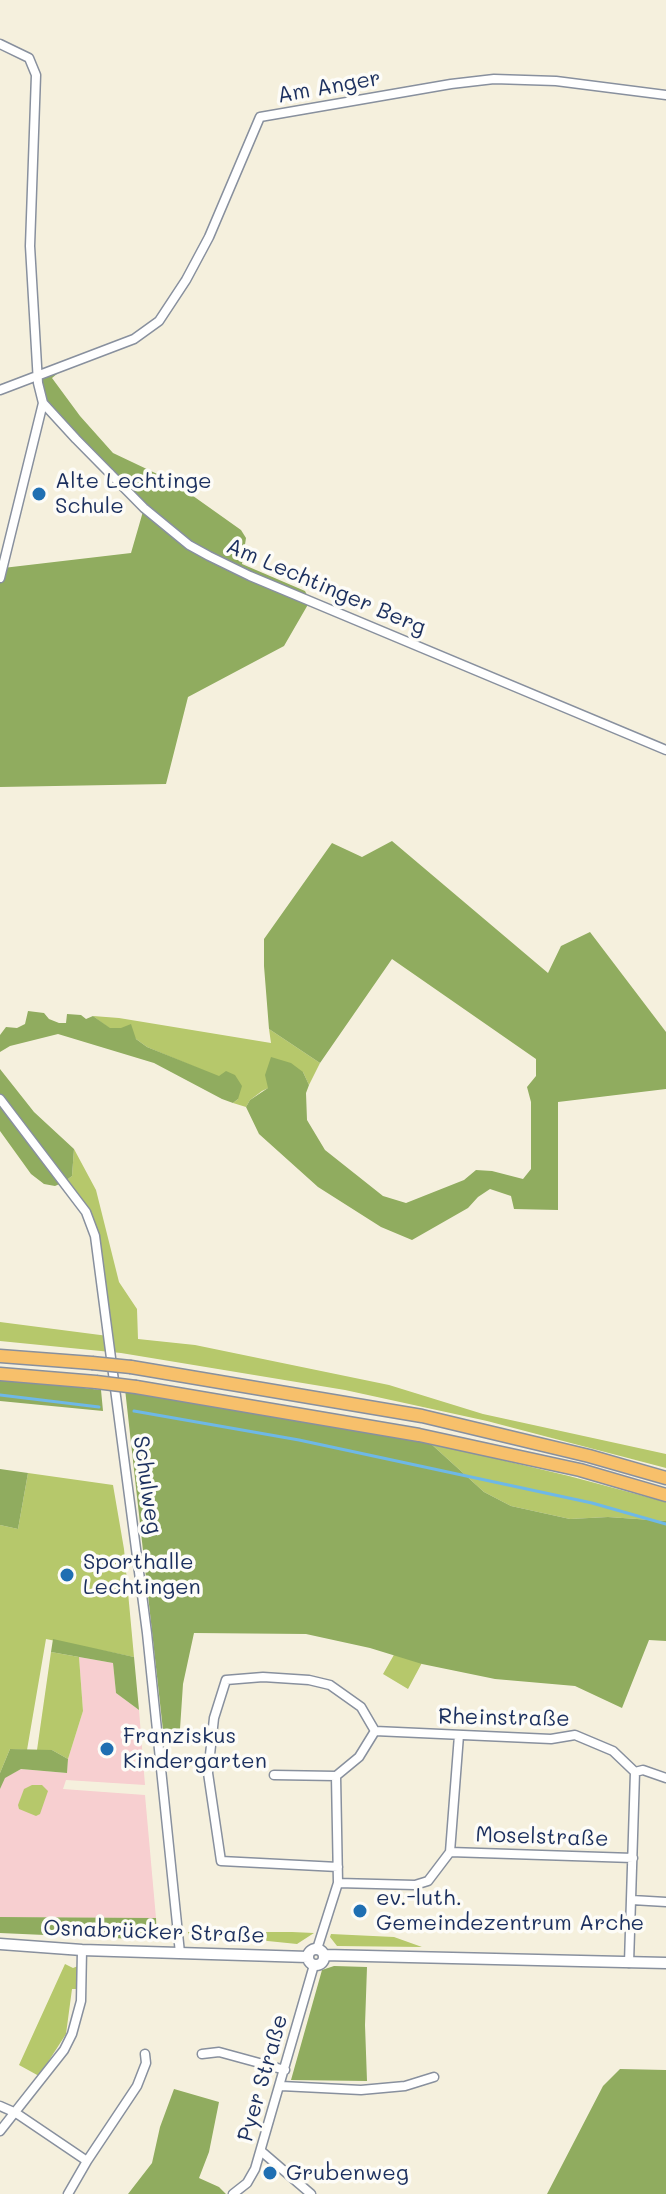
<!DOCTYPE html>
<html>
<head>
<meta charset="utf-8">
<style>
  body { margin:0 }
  canvas { display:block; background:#f5f0dd }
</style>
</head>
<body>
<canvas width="666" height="2194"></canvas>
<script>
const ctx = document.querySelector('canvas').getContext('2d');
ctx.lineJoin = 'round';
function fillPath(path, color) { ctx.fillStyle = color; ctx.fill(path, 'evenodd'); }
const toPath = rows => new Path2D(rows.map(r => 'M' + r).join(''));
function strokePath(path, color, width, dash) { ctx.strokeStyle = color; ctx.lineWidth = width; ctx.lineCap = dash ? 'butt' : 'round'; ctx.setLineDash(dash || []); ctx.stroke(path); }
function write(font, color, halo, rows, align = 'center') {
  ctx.font = font + ' Mali,sans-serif'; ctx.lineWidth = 7; ctx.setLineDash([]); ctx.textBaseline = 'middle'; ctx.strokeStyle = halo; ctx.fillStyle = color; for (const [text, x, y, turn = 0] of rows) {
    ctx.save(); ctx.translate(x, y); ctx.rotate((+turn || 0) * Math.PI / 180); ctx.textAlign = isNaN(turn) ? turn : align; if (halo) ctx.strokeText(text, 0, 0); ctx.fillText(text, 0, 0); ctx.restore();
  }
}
const built = toPath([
  [79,1657,113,1663,116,1693,139,1710,145,1785,66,1780,63,1789,145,1795,156,1918,0,1917,0,1789,4,1778,21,1769,67,1773,68,1759,83,1711]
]);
const green = toPath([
  [93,1016,119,1018,271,1043,269,1029,320,1063,309,1085,303,1072,262,1091,250,1100,246,1107,233,1103,238,1099,219,1077,147,1047,121,1028,109,1028],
  [74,1149,96,1190,119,1282,137,1309,138,1339,195,1345,389,1385,483,1414,666,1454,666,1468,487,1421,345,1390,121,1353,0,1341,0,1322,108,1336,95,1236,86,1211,64,1182,72,1176],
  [430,1443,569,1476,666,1502,666,1521,608,1517,570,1519,511,1506,484,1492],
  [28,1473,113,1485,124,1549,134,1657,46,1639,27,1750,10,1749,0,1773,0,1525,18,1529],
  [51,1652,79,1657,83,1711,68,1759,52,1750,37,1750],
  [395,1653,424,1659,408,1689,383,1674],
  [32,1785,42,1785,48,1791,40,1814,36,1816,19,1809,18,1805,24,1789],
  [188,1932,292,1932,314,1933,297,1944,248,1939,189,1938],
  [331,1934,394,1937,422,1947,337,1946,330,1937],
  [65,1964,73,1968,78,1966,78,1989,72,1989,66,2034,39,2076,19,2065]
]);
const forest = toPath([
  [74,360,52,378,80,416,113,453,172,481,241,530,246,538,242,564,305,591,310,601,284,646,188,697,166,784,0,787,0,578,3,568,131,553,144,508,43,403,39,374],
  [392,841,548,973,561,946,590,932,666,1032,666,1089,558,1102,558,1210,514,1209,511,1196,490,1189,478,1197,468,1208,412,1240,381,1227,318,1187,259,1134,246,1107,250,1100,268,1088,265,1075,271,1057,291,1063,303,1072,309,1085,306,1093,307,1120,325,1150,383,1196,406,1203,464,1180,476,1170,492,1171,523,1179,531,1169,531,1102,527,1087,536,1076,536,1059,392,959,320,1063,269,1029,264,966,264,939,332,843,362,857],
  [28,1011,44,1013,49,1019,59,1023,66,1023,67,1014,81,1015,86,1019,93,1016,110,1028,121,1028,131,1024,136,1039,147,1047,219,1076,226,1071,235,1075,242,1086,238,1099,233,1103,222,1099,154,1063,58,1034,10,1046,0,1052,0,1035,6,1027,17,1028,25,1024],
  [0,1069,34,1112,74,1149,72,1176,64,1182,55,1186,44,1184,31,1174,0,1131],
  [0,1378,101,1390,103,1411,0,1401],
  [125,1389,430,1443,484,1492,511,1506,570,1519,608,1517,666,1521,666,1641,649,1640,622,1708,575,1686,495,1679,422,1664,370,1648,306,1634,194,1633,183,1684,180,1729,163,1730],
  [0,1469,28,1473,18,1529,0,1525],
  [53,1639,134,1657,139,1710,116,1693,113,1663,51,1652],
  [10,1749,52,1750,68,1759,67,1773,21,1769,5,1778,0,1789,0,1773],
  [0,1917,156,1918,157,1940,0,1933],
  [334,1966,367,1967,365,2025,367,2081,291,2080,322,1970],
  [620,2069,666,2070,666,2194,547,2194,603,2086],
  [174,2089,219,2102,209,2152,199,2178,219,2187,226,2194,128,2194,152,2163,160,2127]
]);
const stream = toPath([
  [0,1395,99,1407],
  [134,1411,299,1440,592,1503,666,1524]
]);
const minor = toPath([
  [0,44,29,58,36,75,30,246,38,383,43,403,76,439,144,508,189,545,209,556,250,576,666,750],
  [0,390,134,339,159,321,186,280,209,237,260,117,451,84,494,79,556,81,666,95],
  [0,578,43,403],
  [0,1099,86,1212,95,1236,147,1633,180,1953],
  [635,1772,643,1770,666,1778],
  [274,1775,336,1776],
  [450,1852,633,1858],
  [338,1867,221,1861,208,1773,214,1718,226,1680,263,1677,309,1680,330,1685,361,1707,375,1731],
  [338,1883,336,1776,359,1757,375,1731,551,1739,575,1735,613,1751,635,1772,629,1963],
  [632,1900,666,1902],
  [317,1949,338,1883,415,1885,428,1881,450,1852,459,1735],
  [202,2054,219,2052,285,2070],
  [281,2086,361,2090,405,2086,434,2077],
  [0,2106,16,2113,87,2161,68,2194],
  [0,2131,64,2050,72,2034,81,2001,82,1950],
  [261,2151,311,2194],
  [87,2161,137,2086,146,2063,145,2054],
  [233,2194,247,2183,255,2169,314,1965]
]);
const tertiary = toPath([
  [0,1944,82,1950,308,1957],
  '308 1957a8 8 0 1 1 16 0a8 8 0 1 1-16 0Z',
  [324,1955,666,1963]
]);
const trunk = toPath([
  [0,1356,92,1363],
  [131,1367,422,1416,589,1456,666,1478],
  [0,1374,96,1382],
  [136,1387,419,1435,580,1470,666,1495]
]);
const trunkBridge = toPath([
  [92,1363,131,1367],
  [96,1382,136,1387]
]);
const markers = [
  [39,494,8,"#1f6fb2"],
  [67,1575,8,"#1f6fb2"],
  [107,1749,8,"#1f6fb2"],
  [360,1911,8,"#1f6fb2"],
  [270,2173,8,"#1f6fb2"]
];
const streetNames = [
  ["Am Anger",329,87,-10],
  ["Am Lechtinger Berg",326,587,23],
  ["Schulweg",147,1485,82],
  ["Rheinstraße",504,1718,1],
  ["Moselstraße",542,1837,2],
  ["Osnabrücker Straße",154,1932,2],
  ["Pyer Straße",263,2078,-74]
];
const poiNames = [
  ["Alte Lechtinge",55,481],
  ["Schule",55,506],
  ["Sporthalle",83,1562],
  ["Lechtingen",83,1587],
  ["Franziskus",123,1736],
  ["Kindergarten",123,1761],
  ["ev.-luth.",376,1898],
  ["Gemeindezentrum Arche",376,1923],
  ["Grubenweg",286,2173]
];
fillPath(built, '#f7cfd0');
fillPath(green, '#b6c86b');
fillPath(forest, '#90ac5f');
strokePath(stream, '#6eb8e7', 3);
strokePath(minor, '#88909e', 11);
strokePath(tertiary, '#88909e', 13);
strokePath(trunk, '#88909e', 15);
strokePath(minor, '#fff', 8);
strokePath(tertiary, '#fff', 10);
strokePath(trunk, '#f7c06b', 12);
strokePath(trunkBridge, '#88909e', 15, []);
strokePath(trunkBridge, '#f7c06b', 12);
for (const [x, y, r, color] of markers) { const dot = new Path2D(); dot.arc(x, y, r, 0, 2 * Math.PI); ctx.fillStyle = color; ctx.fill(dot); strokePath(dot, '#fdfcf7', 3); }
write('22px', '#1b2f5e', '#fdfcf7', streetNames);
write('22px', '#1b2f5e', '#fdfcf7', poiNames, 'left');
</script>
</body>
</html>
